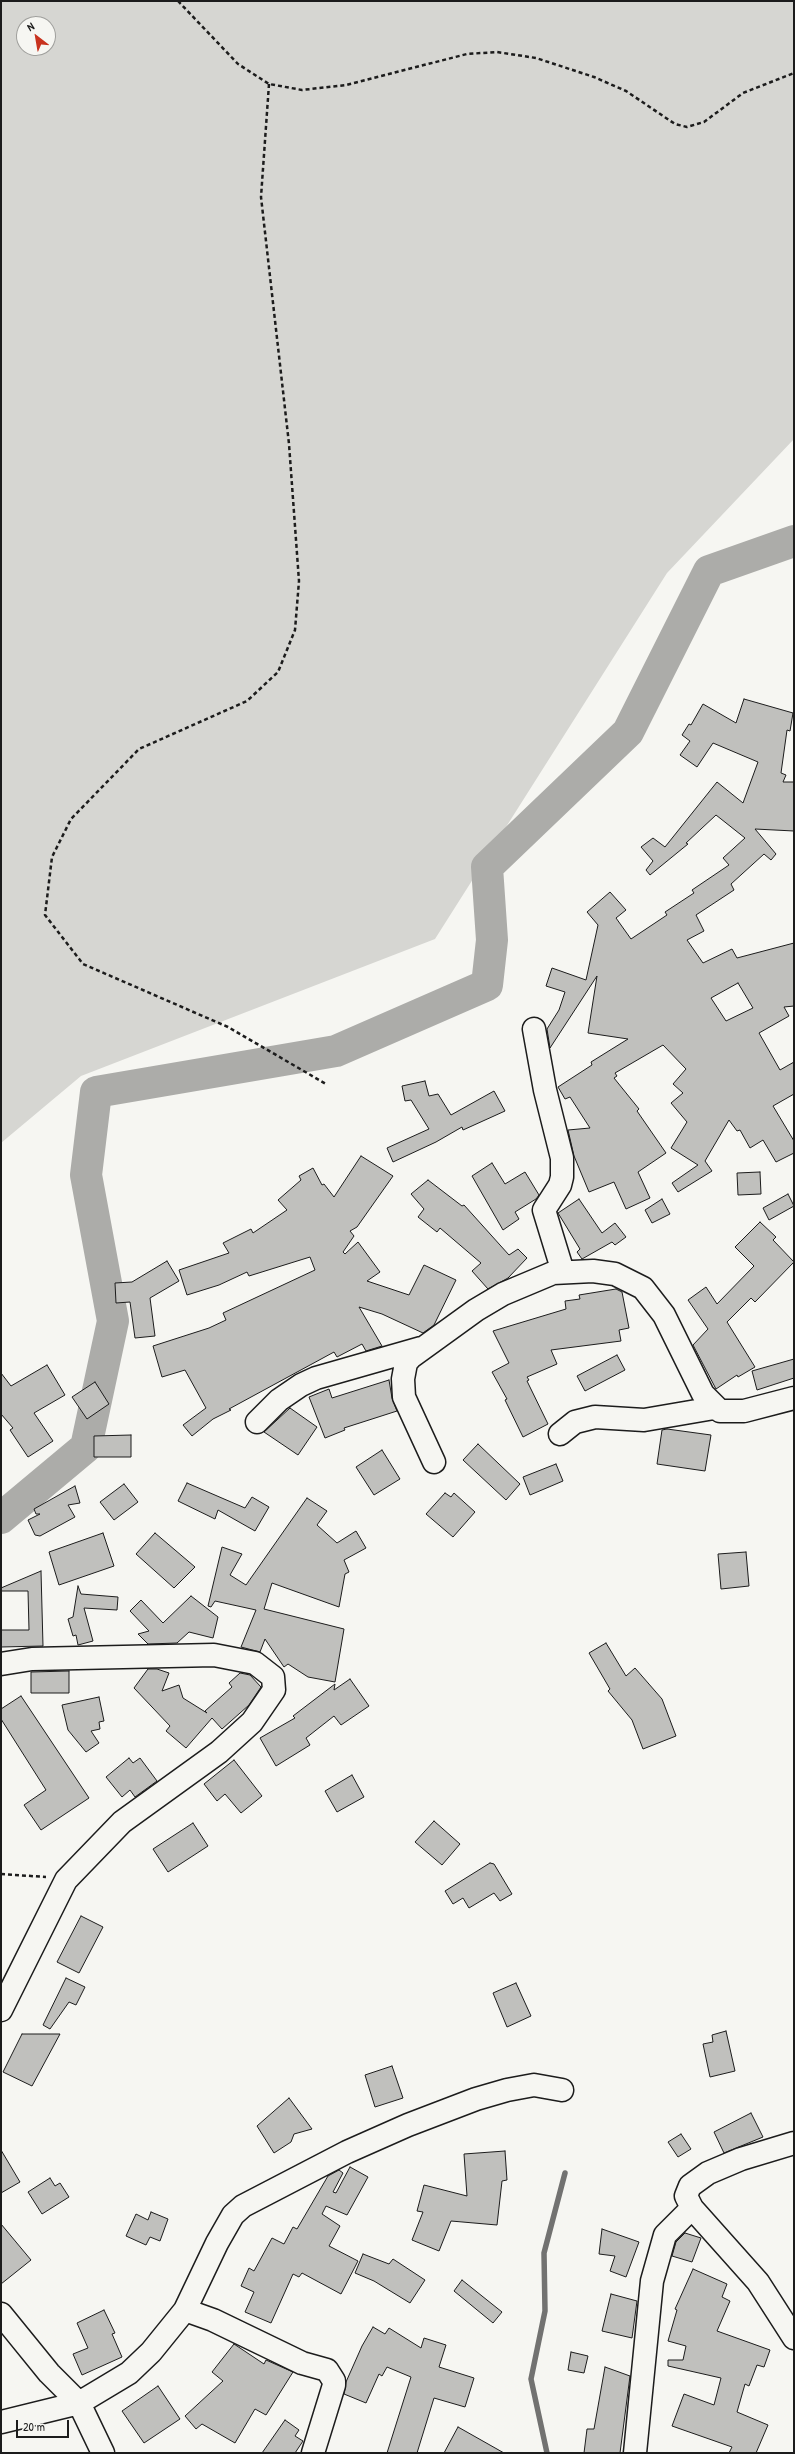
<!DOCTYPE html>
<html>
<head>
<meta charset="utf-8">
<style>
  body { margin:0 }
  #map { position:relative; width:795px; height:2454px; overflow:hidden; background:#f6f6f2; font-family:"Patrick Hand",sans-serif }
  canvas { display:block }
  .frame { position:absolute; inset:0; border:2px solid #1c1c1c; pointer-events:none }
  .north { position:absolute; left:16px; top:16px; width:40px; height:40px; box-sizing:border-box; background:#f6f6f2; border:1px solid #9f9f9c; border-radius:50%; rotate:329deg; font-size:11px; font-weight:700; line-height:16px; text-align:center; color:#1c1c1c }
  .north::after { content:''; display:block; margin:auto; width:14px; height:18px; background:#c8321e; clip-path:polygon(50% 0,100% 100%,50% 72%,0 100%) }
  .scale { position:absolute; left:16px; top:2420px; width:53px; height:18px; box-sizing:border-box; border:2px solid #1c1c1c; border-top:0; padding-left:5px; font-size:12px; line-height:14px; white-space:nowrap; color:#1c1c1c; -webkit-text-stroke:3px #f6f6f2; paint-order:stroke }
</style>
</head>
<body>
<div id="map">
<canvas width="795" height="2454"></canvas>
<div class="frame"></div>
<div class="north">N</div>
<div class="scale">20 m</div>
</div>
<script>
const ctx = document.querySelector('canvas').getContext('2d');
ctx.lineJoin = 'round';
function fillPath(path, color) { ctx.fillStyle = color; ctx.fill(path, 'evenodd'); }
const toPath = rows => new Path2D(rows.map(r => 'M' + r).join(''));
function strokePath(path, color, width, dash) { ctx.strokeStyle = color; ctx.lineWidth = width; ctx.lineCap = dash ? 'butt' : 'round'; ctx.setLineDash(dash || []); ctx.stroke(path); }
const green = toPath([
  [1,1,794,1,794,439,667,573,435,939,81,1076,1,1143],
  [24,24,48,24,48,48,24,48]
]);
const stream = toPath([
  [547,2453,531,2379,545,2311,544,2253,565,2173]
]);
const river = toPath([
  [1,1518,86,1447,113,1321,86,1175,96,1092,336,1051,487,985,492,940,487,867,628,732,709,571,794,541]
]);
const building = toPath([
  [744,699,793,713,790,731,787,730,781,773,786,775,783,782,794,782,794,831,755,829,776,854,771,860,764,854,731,884,734,890,696,915,704,931,687,940,703,963,732,949,737,958,794,943,794,1006,784,1007,789,1016,759,1033,780,1070,794,1062,794,1094,773,1106,794,1141,794,1153,776,1162,763,1140,750,1148,740,1130,737,1131,729,1120,705,1161,712,1171,678,1192,672,1183,698,1165,671,1148,687,1122,671,1103,683,1093,673,1084,686,1069,663,1045,615,1073,617,1076,614,1078,639,1109,637,1111,666,1153,638,1172,650,1198,626,1209,614,1182,589,1192,574,1156,568,1130,590,1128,570,1097,565,1099,558,1087,592,1065,591,1062,628,1039,588,1033,597,976,550,1048,547,1029,559,1010,565,992,546,986,552,968,586,980,598,925,587,912,610,892,626,910,616,918,631,939,667,915,665,912,694,893,692,890,729,865,723,858,745,838,716,815,686,843,688,844,650,875,646,870,653,861,641,847,653,838,665,847,717,782,743,803,758,762,713,743,697,767,680,755,690,741,682,735,689,724,691,725,703,704,736,723,744,699],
  [738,983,753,1008,726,1021,711,998,738,983],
  [425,1081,429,1096,438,1094,451,1115,494,1091,505,1111,463,1130,462,1127,436,1142,393,1162,387,1148,429,1129,411,1100,405,1101,402,1086,425,1081],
  [361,1156,393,1176,357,1227,350,1231,354,1236,343,1252,345,1254,358,1242,380,1272,367,1281,409,1295,424,1265,456,1280,434,1325,423,1333,382,1314,359,1307,382,1346,366,1351,362,1344,337,1357,334,1352,229,1409,231,1410,213,1419,192,1436,183,1425,206,1408,185,1370,162,1377,153,1346,209,1328,226,1320,223,1313,315,1270,310,1257,249,1276,247,1272,219,1285,187,1295,179,1270,229,1253,223,1243,251,1229,253,1233,287,1210,278,1200,301,1180,299,1176,313,1168,322,1185,324,1184,334,1197,361,1156],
  [492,1163,505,1184,525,1172,539,1195,536,1199,515,1212,519,1219,503,1230,472,1176,492,1163],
  [760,1172,761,1194,738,1195,737,1173,760,1172],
  [428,1180,462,1206,464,1205,509,1255,518,1249,527,1258,508,1278,488,1289,472,1271,481,1263,440,1228,437,1232,418,1217,424,1209,411,1194,428,1180],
  [788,1194,794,1206,769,1220,763,1208,788,1194],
  [579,1199,602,1233,615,1223,626,1237,615,1245,612,1242,582,1259,577,1252,580,1249,558,1213,579,1199],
  [662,1199,670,1214,652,1223,645,1210,662,1199],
  [760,1222,776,1237,773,1240,794,1262,755,1302,751,1298,727,1322,755,1367,738,1377,737,1375,716,1389,693,1345,708,1329,688,1300,706,1287,717,1304,754,1266,735,1247,760,1222],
  [167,1261,179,1281,150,1298,155,1336,135,1338,130,1302,116,1303,115,1283,132,1282,167,1261],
  [616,1289,622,1292,629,1328,619,1330,621,1341,551,1350,557,1364,527,1377,529,1380,527,1381,548,1424,523,1437,505,1400,507,1399,492,1372,509,1363,493,1331,566,1309,565,1301,580,1299,579,1295,616,1289],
  [617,1355,625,1370,585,1391,577,1376,617,1355],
  [794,1359,794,1378,757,1390,752,1371,794,1359],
  [47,1365,65,1395,34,1413,53,1441,28,1457,10,1430,13,1428,1,1414,1,1373,11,1386,47,1365],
  [389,1380,392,1398,397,1411,344,1428,345,1430,325,1438,309,1397,329,1389,332,1398,389,1380],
  [95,1382,109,1404,87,1419,72,1397,95,1382],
  [290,1408,317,1427,298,1455,264,1432,290,1408],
  [667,1429,711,1435,705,1471,657,1464,662,1430,667,1429],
  [131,1435,131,1457,94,1457,94,1436,131,1435],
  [478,1444,520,1484,506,1500,463,1460,478,1444],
  [382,1450,400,1479,374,1495,356,1467,382,1450],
  [556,1464,563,1481,530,1495,523,1477,556,1464],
  [187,1483,245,1508,252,1497,269,1507,255,1531,218,1510,215,1519,178,1501,187,1483],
  [124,1484,138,1502,114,1520,100,1502,124,1484],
  [75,1486,80,1503,68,1505,75,1517,40,1536,35,1535,28,1520,40,1514,36,1514,34,1509,75,1486],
  [445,1493,451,1497,454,1493,475,1512,453,1537,426,1514,445,1493],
  [307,1498,327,1511,317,1525,337,1543,356,1531,366,1548,344,1560,349,1572,345,1574,339,1607,272,1583,264,1609,344,1629,335,1682,308,1677,288,1664,284,1667,265,1639,260,1652,241,1647,256,1610,215,1601,211,1607,208,1606,222,1547,242,1554,230,1575,246,1585,307,1498],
  [103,1533,114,1566,59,1585,49,1552,103,1533],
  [155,1533,195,1567,174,1588,136,1554,155,1533],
  [746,1552,749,1586,721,1589,718,1554,746,1552],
  [41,1571,43,1646,1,1647,1,1630,29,1630,28,1591,1,1591,1,1588,41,1571],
  [78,1586,81,1594,118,1597,117,1610,84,1608,93,1641,78,1645,76,1635,73,1636,68,1619,73,1617,78,1586],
  [191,1596,218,1617,213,1638,189,1632,177,1643,148,1644,138,1634,149,1631,130,1611,141,1600,163,1623,191,1596],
  [606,1643,626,1676,635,1668,662,1699,676,1736,643,1749,632,1720,608,1691,610,1689,589,1653,606,1643],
  [148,1669,157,1669,169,1673,162,1691,179,1685,183,1698,207,1713,205,1711,232,1687,229,1683,240,1673,250,1675,261,1687,249,1705,222,1729,212,1718,186,1748,166,1731,170,1726,134,1688,148,1669],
  [69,1671,69,1693,31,1693,31,1672,69,1671],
  [350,1679,369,1706,341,1725,334,1716,306,1738,310,1745,276,1766,260,1738,295,1718,293,1716,335,1684,334,1690,350,1679],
  [21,1696,89,1798,41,1830,24,1805,46,1790,1,1719,1,1709,21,1696],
  [99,1697,104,1721,99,1722,100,1729,91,1731,99,1743,86,1752,68,1730,62,1705,99,1697],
  [129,1758,133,1763,140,1758,157,1781,135,1797,130,1790,122,1797,106,1777,129,1758],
  [234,1760,262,1796,241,1813,225,1794,217,1801,204,1784,234,1760],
  [352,1775,364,1797,337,1812,325,1791,352,1775],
  [434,1821,460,1844,442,1865,415,1842,434,1821],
  [193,1823,208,1846,168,1872,153,1849,193,1823],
  [490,1863,494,1864,512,1894,500,1901,494,1893,469,1908,463,1898,453,1904,445,1891,490,1863],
  [81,1916,103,1927,79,1973,57,1962,81,1916],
  [66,1978,85,1987,76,2005,69,2002,50,2029,43,2025,66,1978],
  [516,1983,531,2016,507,2027,493,1993,516,1983],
  [726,2031,735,2071,710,2077,703,2044,713,2042,712,2035,726,2031],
  [22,2034,60,2034,32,2086,3,2072,22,2034],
  [392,2066,403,2098,375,2107,365,2075,392,2066],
  [289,2098,312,2129,294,2134,291,2142,274,2153,257,2126,289,2098],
  [751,2113,763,2137,724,2153,714,2132,751,2113],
  [681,2134,691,2149,678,2157,668,2142,681,2134],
  [1,2150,20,2182,1,2193,1,2150],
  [505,2151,507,2180,502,2181,497,2225,451,2221,439,2251,412,2240,423,2212,417,2211,424,2185,467,2196,464,2154,505,2151],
  [350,2167,368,2177,347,2215,326,2206,322,2214,340,2226,329,2246,358,2261,341,2294,302,2273,299,2277,293,2274,271,2323,245,2312,254,2292,241,2286,249,2268,254,2271,272,2238,284,2244,293,2227,297,2229,328,2176,339,2170,343,2173,333,2192,336,2193,350,2167],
  [50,2178,55,2186,60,2183,69,2197,42,2214,28,2192,50,2178],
  [151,2212,168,2219,160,2241,150,2237,146,2245,126,2236,136,2214,148,2220,151,2212],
  [1,2224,31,2260,1,2284,1,2224],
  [602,2229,639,2242,626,2277,610,2271,615,2256,599,2254,602,2229],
  [685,2233,701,2238,692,2262,672,2256,676,2242,685,2233],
  [363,2254,389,2264,393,2259,425,2280,410,2303,374,2281,355,2273,363,2254],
  [693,2269,727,2284,722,2297,730,2301,717,2331,770,2350,764,2367,757,2365,749,2386,745,2384,737,2412,768,2425,756,2453,729,2453,732,2447,672,2426,684,2394,714,2405,721,2378,668,2366,668,2360,683,2360,686,2346,668,2341,677,2310,675,2309,693,2269],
  [462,2280,502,2312,493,2323,454,2291,462,2280],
  [611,2294,637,2301,632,2338,602,2331,611,2294],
  [104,2310,115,2333,112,2334,122,2357,82,2375,73,2354,88,2348,77,2323,104,2310],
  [373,2327,385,2334,389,2328,421,2348,424,2338,446,2345,439,2367,474,2378,465,2407,434,2398,417,2453,387,2453,411,2377,387,2367,382,2376,379,2374,366,2403,344,2394,346,2382,362,2346,373,2327],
  [234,2344,264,2364,266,2360,293,2372,266,2415,255,2409,235,2443,202,2424,196,2429,185,2416,223,2381,212,2372,234,2344],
  [571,2352,588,2356,584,2373,568,2370,571,2352],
  [605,2367,630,2376,620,2453,584,2453,587,2429,594,2429,605,2367],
  [158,2386,180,2419,144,2443,122,2411,158,2386],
  [285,2420,299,2430,295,2436,303,2441,295,2453,262,2453,285,2420],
  [458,2427,504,2453,444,2453,458,2427]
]);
const path = toPath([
  [178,1,238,64,269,84,302,90,346,85,467,54,497,52,536,58,594,77,626,91,675,124,687,127,704,122,743,93,794,73],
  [269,84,261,197,289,444,299,581,295,630,278,672,247,701,139,749,71,819,52,857,45,915,83,964,228,1027,326,1084],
  [1,1874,46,1877]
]);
const minor = toPath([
  [534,1029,545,1090,562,1158,562,1177,560,1185,544,1210,563,1272],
  [257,1422,279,1400,301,1385,316,1378,421,1348],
  [560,1434,575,1422,595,1417,644,1420,714,1408],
  [434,1462,404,1397,403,1379,406,1363,411,1357,476,1310,503,1294,553,1273,593,1271,615,1274,643,1288,664,1315,703,1394,720,1411,744,1411,794,1398],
  [1,1664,32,1659,214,1655,255,1663,273,1677,274,1690,252,1722,219,1752,122,1822,66,1880,1,2010],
  [794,2143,741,2159,708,2173,690,2186,686,2196,692,2208,758,2282,794,2338],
  [185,2310,213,2320,302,2363,327,2370,334,2381,334,2385,313,2453],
  [1,2314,49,2373,79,2403,103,2453],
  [1,2422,79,2403,129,2373,151,2352,185,2310,217,2243,233,2215,243,2206,347,2152,408,2125,476,2099,507,2090,534,2085,562,2090],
  [635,2453,652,2281,665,2235,692,2208]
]);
fillPath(green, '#d6d6d2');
strokePath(stream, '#727271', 5.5);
strokePath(river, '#acaca9', 32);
fillPath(building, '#c0c0bd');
strokePath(building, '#1c1c1c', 1);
strokePath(minor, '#1c1c1c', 25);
strokePath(path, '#1c1c1c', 2.5, [4, 3]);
strokePath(minor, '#f6f6f2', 22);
</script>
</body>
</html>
